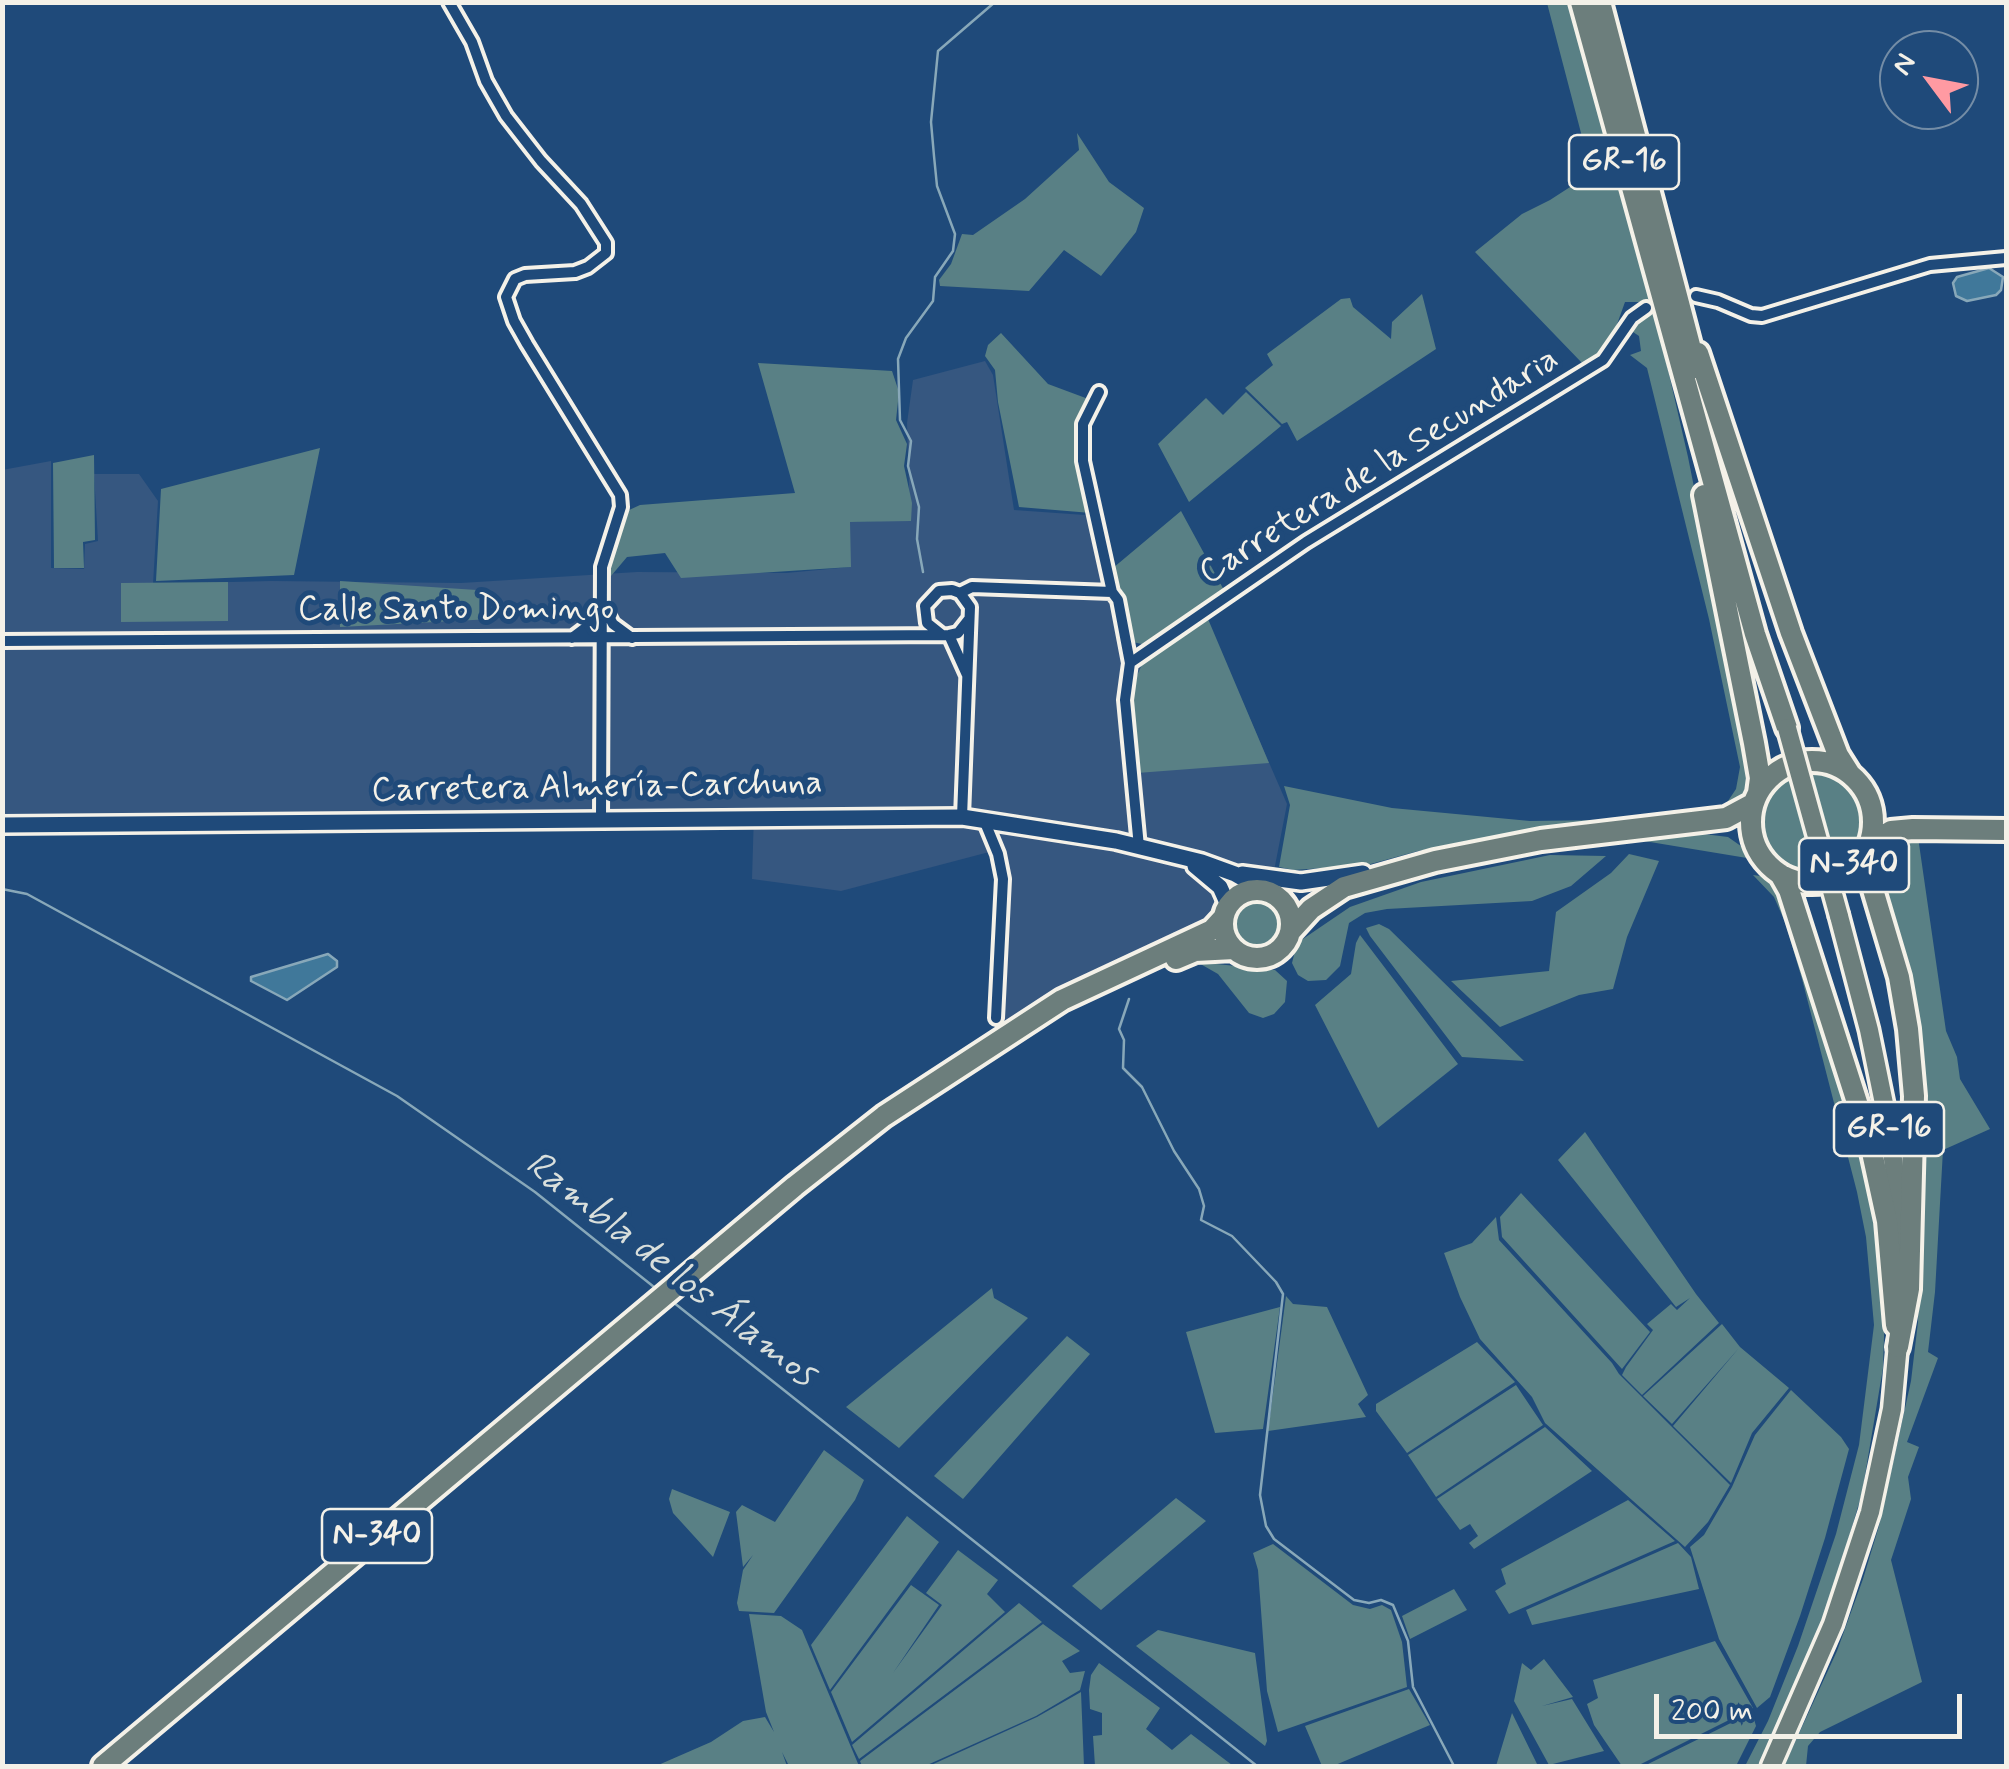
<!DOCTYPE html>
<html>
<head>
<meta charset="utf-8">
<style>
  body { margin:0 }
  #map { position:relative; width:2009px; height:1769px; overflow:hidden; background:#1f4a7a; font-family:Mynerve,sans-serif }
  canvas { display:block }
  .frame { position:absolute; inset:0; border:5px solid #f4f1e8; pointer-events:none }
  .north { position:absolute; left:1879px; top:30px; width:100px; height:100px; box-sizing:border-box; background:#1f4a7a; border:2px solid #748da6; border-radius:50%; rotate:302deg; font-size:28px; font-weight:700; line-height:40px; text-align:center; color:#f4f1e8 }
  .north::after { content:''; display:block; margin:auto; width:35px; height:45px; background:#ff9aa2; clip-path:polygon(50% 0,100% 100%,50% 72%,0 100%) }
  .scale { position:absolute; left:1654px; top:1694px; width:308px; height:45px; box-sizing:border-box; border:5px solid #f4f1e8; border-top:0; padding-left:12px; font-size:30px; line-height:35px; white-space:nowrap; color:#f4f1e8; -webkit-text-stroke:8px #1f4a7a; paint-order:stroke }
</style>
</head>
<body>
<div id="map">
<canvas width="2009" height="1769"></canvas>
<div class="frame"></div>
<div class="north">N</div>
<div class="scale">200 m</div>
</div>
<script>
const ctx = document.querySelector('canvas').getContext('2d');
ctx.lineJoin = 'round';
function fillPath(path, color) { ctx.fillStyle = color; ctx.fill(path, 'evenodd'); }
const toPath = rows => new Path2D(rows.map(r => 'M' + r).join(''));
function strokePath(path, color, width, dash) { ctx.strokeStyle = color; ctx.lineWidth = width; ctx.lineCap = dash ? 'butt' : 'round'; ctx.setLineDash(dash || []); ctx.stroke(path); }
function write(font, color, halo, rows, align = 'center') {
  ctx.font = font + ' Mynerve,sans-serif'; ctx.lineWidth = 10; ctx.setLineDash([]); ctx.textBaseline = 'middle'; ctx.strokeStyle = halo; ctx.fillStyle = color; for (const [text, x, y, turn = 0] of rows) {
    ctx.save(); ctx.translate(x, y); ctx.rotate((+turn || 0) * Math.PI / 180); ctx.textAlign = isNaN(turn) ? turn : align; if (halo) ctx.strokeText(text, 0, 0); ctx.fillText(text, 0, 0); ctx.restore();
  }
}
const built = toPath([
  [985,361,993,375,1014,510,1099,516,1106,582,1137,669,1208,622,1287,804,1274,871,1212,927,1006,1025,994,1000,1000,881,993,851,841,891,752,879,754,813,590,810,3,815,2,470,51,461,51,568,84,569,85,544,98,541,94,474,139,474,158,501,153,584,271,581,461,583,637,572,786,573,850,567,850,522,910,520,907,423,913,380]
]);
const green = toPath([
  [1547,3,1569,3,1655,313,1688,457,1748,759,1751,789,1746,798,1722,810,1736,789,1740,767,1709,619,1647,368,1630,355,1641,351,1639,336,1630,330,1640,319,1650,314,1647,302,1625,302,1616,327,1600,352,1583,364,1475,252,1522,214,1550,200,1584,178,1586,152],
  [1077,133,1109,182,1144,208,1136,232,1101,276,1064,250,1029,291,940,286,939,280,951,264,962,234,973,235,1025,199,1079,150],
  [1422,294,1436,349,1297,441,1287,422,1282,424,1245,388,1273,365,1267,354,1341,299,1350,298,1353,307,1391,339,1392,322],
  [1001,333,1048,384,1091,400,1076,426,1085,496,1091,513,1019,507,998,402,995,370,985,356,988,345],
  [758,363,892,371,899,392,896,420,907,444,904,466,912,503,911,521,850,522,851,567,681,578,665,553,627,557,611,576,606,576,619,522,627,511,640,505,795,493],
  [1246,392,1281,426,1189,502,1158,444,1206,398,1223,415],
  [320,448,294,575,156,581,161,489],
  [94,455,95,540,83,542,84,568,54,568,53,463],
  [1181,511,1225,592,1146,645,1133,642,1125,595,1117,584,1113,568],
  [340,581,492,591,492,619,340,627],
  [228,582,228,621,121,622,121,583],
  [1203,618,1208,619,1269,763,1137,773,1131,696,1135,680,1145,658],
  [1810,772,1839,778,1862,807,1860,841,1854,852,1836,867],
  [1791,776,1818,873,1798,872,1781,863,1766,845,1762,832,1761,816,1766,799,1774,787],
  [1284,786,1392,808,1530,821,1603,820,1605,827,1551,830,1418,851,1367,865,1294,870,1279,867,1290,805],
  [1696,833,1728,837,1748,851,1753,859,1638,840],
  [1918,837,1946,1031,1957,1057,1960,1079,1990,1129,1943,1150,1935,1292,1928,1352,1938,1358,1907,1442,1919,1447,1908,1477,1911,1499,1891,1560,1922,1682,1820,1732,1808,1746,1806,1766,1784,1766,1837,1651,1863,1579,1879,1526,1911,1381,1918,1322,1924,1087,1918,1028,1908,970,1875,870,1875,854,1888,841],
  [1629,854,1659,861,1627,937,1613,989,1579,995,1500,1027,1451,981,1549,971,1556,912,1611,873],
  [1550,855,1606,856,1571,886,1532,901,1387,909,1365,913,1349,923,1340,966,1326,980,1308,981,1298,975,1292,963,1297,943,1350,907,1421,882],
  [1753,875,1768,877,1778,885,1842,1079,1878,1208,1885,1305,1883,1368,1862,1493,1830,1601,1760,1766,1745,1766,1768,1721,1798,1646,1836,1534,1859,1445,1874,1325,1866,1237,1857,1192,1802,979,1785,922,1774,897],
  '1230 924a26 26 0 1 1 52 0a26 26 0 1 1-52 0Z',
  [1379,924,1389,929,1524,1061,1462,1057,1370,936,1366,928],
  [1360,935,1458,1064,1378,1128,1315,1005,1351,974,1356,943],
  [1197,962,1275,970,1287,981,1285,1002,1274,1014,1263,1018,1249,1013,1218,974],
  [1585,1132,1696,1294,1719,1323,1642,1395,1622,1375,1626,1367,1653,1330,1647,1324,1671,1304,1677,1310,1690,1298,1676,1307,1558,1160],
  [1521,1193,1650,1332,1622,1369,1502,1237,1500,1217],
  [1496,1217,1499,1240,1612,1363,1619,1374,1730,1485,1708,1522,1685,1547,1545,1423,1532,1397,1480,1339,1460,1297,1444,1253,1472,1243],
  [992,1288,994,1298,1028,1318,899,1448,846,1407],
  [1286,1296,1293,1304,1327,1307,1368,1395,1358,1404,1366,1417,1268,1431],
  [1280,1307,1263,1429,1215,1433,1186,1332],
  [1722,1324,1740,1347,1789,1388,1752,1433,1731,1483,1673,1426,1739,1348,1672,1424,1643,1396],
  [1067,1336,1090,1354,963,1499,934,1476],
  [1477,1342,1515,1382,1407,1453,1376,1411,1376,1404],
  [1516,1385,1543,1425,1436,1497,1408,1455],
  [1791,1390,1841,1437,1849,1449,1825,1538,1800,1616,1770,1697,1757,1708,1719,1639,1690,1547,1704,1535,1732,1487,1755,1435],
  [1545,1427,1592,1471,1474,1549,1469,1543,1478,1536,1470,1524,1460,1530,1437,1499],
  [824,1450,864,1480,855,1500,774,1613,739,1611,737,1603,743,1570,753,1555,743,1567,736,1512,742,1505,775,1522],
  [672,1489,730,1512,713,1557,673,1513,669,1499],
  [1176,1498,1206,1521,1101,1610,1072,1586],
  [1628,1500,1675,1541,1509,1614,1495,1591,1506,1584,1501,1569],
  [907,1516,939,1542,830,1690,811,1645],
  [1678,1543,1691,1557,1699,1589,1532,1625,1526,1610],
  [1273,1544,1353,1605,1370,1609,1382,1605,1391,1610,1402,1642,1407,1687,1278,1732,1267,1691,1258,1570,1253,1553],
  [958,1550,998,1580,987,1594,1005,1612,852,1742,831,1692,911,1585,939,1605,893,1673,942,1605,926,1593],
  [1454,1589,1467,1610,1410,1639,1402,1616],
  [1019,1603,1042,1622,859,1759,852,1745],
  [749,1614,781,1616,802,1630,859,1766,789,1766,782,1752,787,1766,656,1766,711,1742,743,1721,765,1717,774,1732,766,1712],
  [1043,1624,1080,1651,1062,1661,1070,1673,1085,1671,1080,1690,1036,1716,925,1766,862,1766,860,1761],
  [1158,1630,1255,1653,1267,1741,1265,1746,1136,1646],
  [1715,1641,1753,1708,1637,1766,1622,1766,1594,1725,1587,1704,1598,1698,1593,1680],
  [1544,1659,1573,1697,1542,1706,1572,1699,1604,1751,1549,1765,1514,1701,1522,1663,1531,1670],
  [1099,1663,1160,1708,1146,1729,1172,1750,1191,1734,1232,1765,1095,1766,1093,1736,1102,1735,1102,1713,1090,1709,1089,1690,1091,1675],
  [1409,1689,1430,1725,1333,1766,1322,1766,1305,1726],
  [1081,1692,1084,1766,929,1766,1037,1717],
  [1512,1713,1538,1766,1496,1766],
  [1745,1716,1754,1719,1756,1726,1736,1766,1644,1766]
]);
const water = toPath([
  [1989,268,2003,277,2001,290,1996,295,1967,301,1956,296,1953,283,1957,277,1989,268],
  [328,954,337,961,337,967,287,1000,251,981,251,977,328,954]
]);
const stream = toPath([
  [923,572,917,539,919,507,908,466,911,441,900,420,898,359,906,338,933,301,935,277,953,251,955,234,937,186,934,156,931,122,938,51,995,2],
  [2,889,27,894,397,1096,535,1192,659,1291],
  [1129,999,1119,1029,1124,1040,1123,1068,1142,1087,1174,1151,1199,1189,1204,1206,1201,1220,1232,1236,1276,1282,1283,1294,1260,1495,1266,1526,1274,1539,1354,1600,1369,1603,1381,1600,1393,1605,1408,1641,1413,1687,1454,1766],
  [673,1302,1257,1766]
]);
const street = toPath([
  [449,2,472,42,486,81,506,116,541,161,581,204,606,243,606,253,588,267,575,272,525,275,515,279,506,297,514,321,527,344,620,495,621,507,602,567,601,819],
  [1696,296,1718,301,1751,315,1762,316,1930,265,2006,258],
  [1099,392,1083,424,1083,461,1112,592,1118,600,1130,663,1125,700,1139,847],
  [960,593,972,587,1112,592],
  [942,635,927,623,925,606,939,591,952,590,960,593,970,607,962,817],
  [949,635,967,675],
  [572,638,588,626,604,607,613,624,632,638],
  [2,641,949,635,958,633,969,619],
  [1130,663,1306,542,1603,360,1632,318,1646,308],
  [984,820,998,854,1003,879,996,1018]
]);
const secondary = toPath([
  [2,825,962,817,1116,841,1202,862,1235,874,1263,890],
  [1195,866,1220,887,1228,905],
  [1242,874,1301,882,1363,873]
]);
const primary = toPath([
  [1839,916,1869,1030,1889,1128,1897,1190,1901,1262],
  [1771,1766,1833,1624,1870,1512,1892,1409,1899,1333]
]);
const highway = toPath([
  [1581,2,1755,634,1787,728],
  [1600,2,1696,368],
  [1698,353,1791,633,1838,755,1850,774],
  [1704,495,1754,743,1760,778,1758,793],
  '1751 822a61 61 0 1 1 122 0a61 61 0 1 1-122 0Z',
  [1868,845,1891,831,1913,829,2006,830],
  [1863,856,1899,977,1908,1029,1914,1096,1909,1289,1898,1347],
  [1780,874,1789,890,1870,1143,1887,1221,1896,1325],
  '1223 924a34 34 0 1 1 68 0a34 34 0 1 1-68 0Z',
  [1290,932,1311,909,1344,887,1435,861,1541,840,1726,818,1754,803],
  [1176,959,1195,951,1234,949],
  [103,1766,795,1186,884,1116,1062,1000,1212,930,1223,918]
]);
const primaryBridge = toPath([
  [1787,728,1839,916]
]);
const shields = [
  [1624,162,110],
  [1854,865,110],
  [1889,1129,110],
  [377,1536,110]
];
const shieldNames = [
  ["GR-16",1624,162],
  ["N-340",1854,865],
  ["GR-16",1889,1129],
  ["N-340",377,1536]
];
const streetNames = [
  ["Carretera de la Secundaria",1380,468,-32],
  ["Calle Santo Domingo",456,612],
  ["Carretera Almería-Carchuna",597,789,-1]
];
const waterNames = [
  ["Rambla de los Álamos",669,1271,38]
];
fillPath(built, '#365780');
fillPath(green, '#598085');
fillPath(water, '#40789a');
strokePath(water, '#88a8b9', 2.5);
strokePath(stream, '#88a8b9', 2.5);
strokePath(street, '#f4f1e8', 18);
strokePath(secondary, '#f4f1e8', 22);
strokePath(primary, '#f4f1e8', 25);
strokePath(highway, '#f4f1e8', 28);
strokePath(street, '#1f4a7a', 10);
strokePath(secondary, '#1f4a7a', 15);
strokePath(primary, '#6c7e7c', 18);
strokePath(highway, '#6c7e7c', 20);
strokePath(primaryBridge, '#f4f1e8', 25, []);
strokePath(primaryBridge, '#6c7e7c', 18);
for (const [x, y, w] of shields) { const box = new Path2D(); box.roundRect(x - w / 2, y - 27, w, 54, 8); ctx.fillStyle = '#1f4a7a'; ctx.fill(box); strokePath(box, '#f4f1e8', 2.5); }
write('bold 32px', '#f4f1e8', null, shieldNames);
write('35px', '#f4f1e8', '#1f4a7a', streetNames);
write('italic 38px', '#d9dfdc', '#1f4a7a', waterNames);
</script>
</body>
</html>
